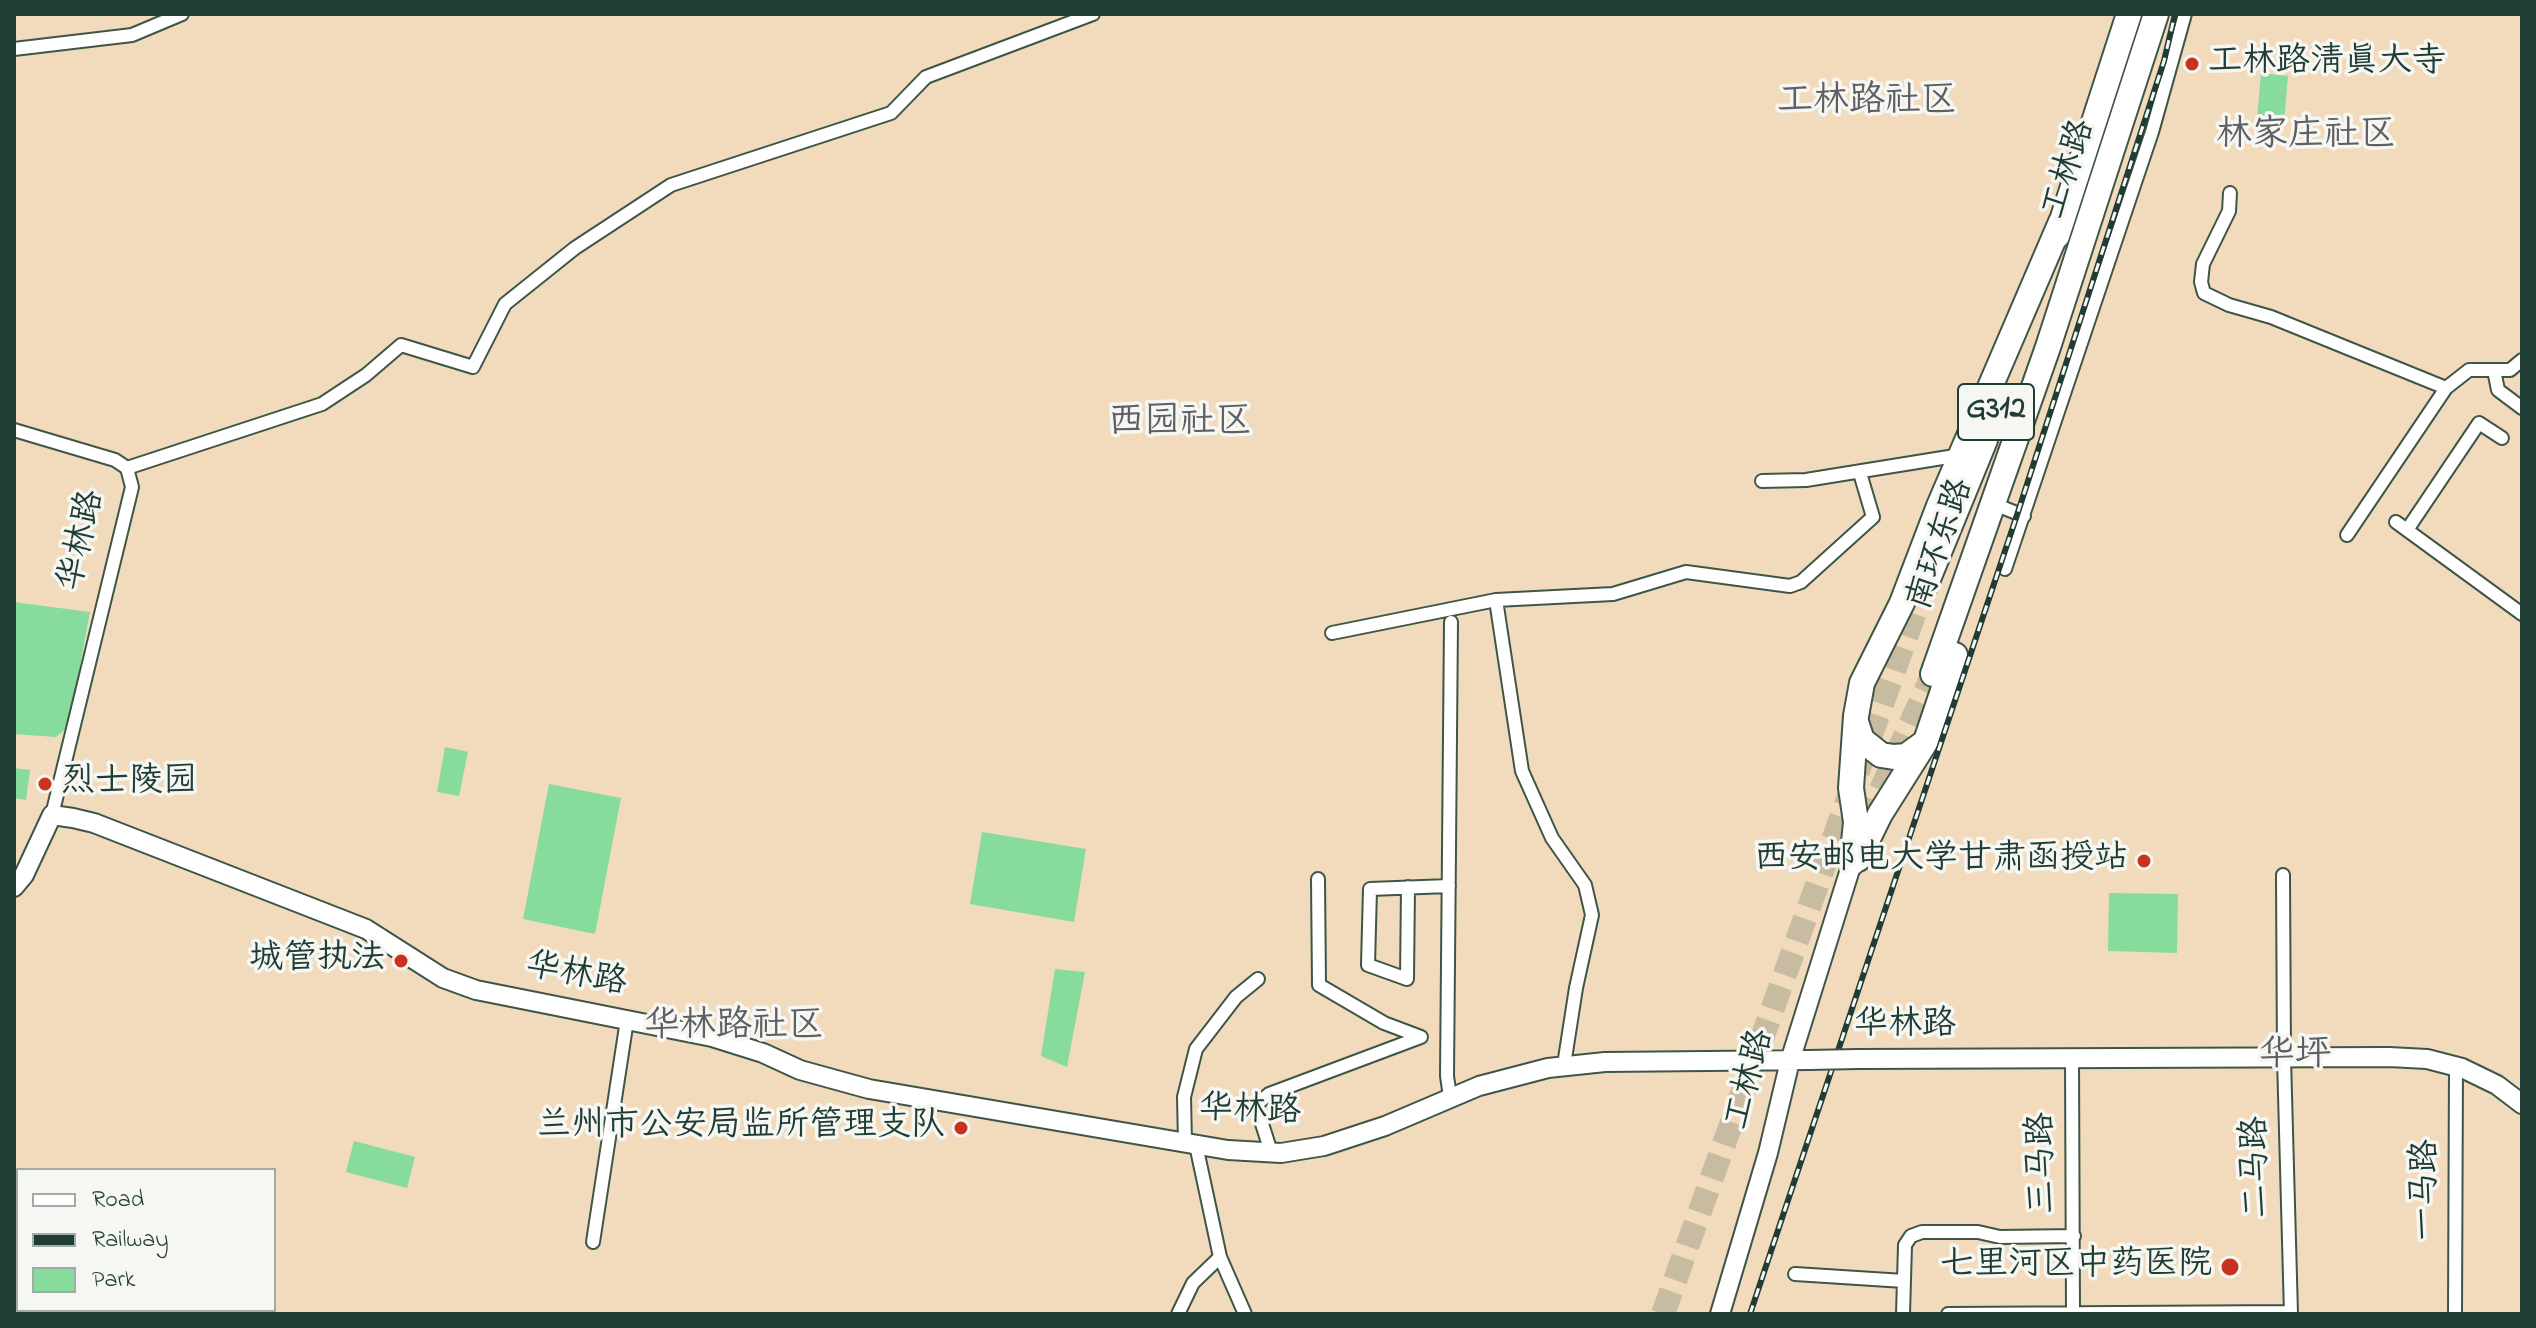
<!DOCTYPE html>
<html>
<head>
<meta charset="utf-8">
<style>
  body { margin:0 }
  #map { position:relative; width:2536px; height:1328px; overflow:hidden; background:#f1dbbc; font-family:"Indie Flower",sans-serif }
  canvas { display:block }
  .frame { position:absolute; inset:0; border:16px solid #1f3d34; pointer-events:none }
  .legend { position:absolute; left:16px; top:1168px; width:260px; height:144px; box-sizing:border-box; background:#f6f6f2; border:2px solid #a0aca6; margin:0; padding:10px 14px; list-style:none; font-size:24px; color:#1f3d34 }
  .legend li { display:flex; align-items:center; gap:16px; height:40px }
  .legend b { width:40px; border:2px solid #a0aca6 }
</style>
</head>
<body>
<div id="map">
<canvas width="2536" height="1328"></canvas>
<div class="frame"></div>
<ul class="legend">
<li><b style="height:10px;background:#fff"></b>Road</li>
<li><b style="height:10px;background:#1f3d34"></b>Railway</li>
<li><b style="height:22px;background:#87db9d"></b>Park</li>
</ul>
</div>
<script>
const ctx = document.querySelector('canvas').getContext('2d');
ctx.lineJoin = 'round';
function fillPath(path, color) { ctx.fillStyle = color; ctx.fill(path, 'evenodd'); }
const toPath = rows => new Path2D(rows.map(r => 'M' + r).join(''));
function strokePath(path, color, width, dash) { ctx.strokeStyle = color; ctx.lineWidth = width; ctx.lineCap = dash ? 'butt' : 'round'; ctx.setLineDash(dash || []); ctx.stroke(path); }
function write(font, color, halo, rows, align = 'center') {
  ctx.font = font + ' "Indie Flower","LXGW WenKai TC",sans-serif'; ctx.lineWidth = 7; ctx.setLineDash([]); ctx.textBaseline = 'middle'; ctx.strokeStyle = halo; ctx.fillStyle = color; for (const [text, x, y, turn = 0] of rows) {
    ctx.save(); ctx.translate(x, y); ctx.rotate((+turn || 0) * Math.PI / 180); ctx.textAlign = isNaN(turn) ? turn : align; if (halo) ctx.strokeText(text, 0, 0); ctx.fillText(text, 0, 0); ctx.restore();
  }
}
const green = toPath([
  [2261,73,2288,76,2284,122,2257,120],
  [14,602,90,612,69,726,56,737,14,734],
  [445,747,468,752,459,796,437,792],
  [14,768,30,770,26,800,14,798],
  [549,784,621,798,595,934,523,919],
  [982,832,1086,849,1074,922,970,904],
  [2109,893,2178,894,2177,953,2108,951],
  [1055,969,1085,972,1067,1067,1041,1056],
  [354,1141,415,1157,407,1188,346,1172]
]);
const highwayTunnel = toPath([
  [1866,823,1933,674],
  [1663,1314,1920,598]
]);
const street = toPath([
  [14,49,132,35,182,14],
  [2230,193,2229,211,2203,264,2201,282,2204,293,2229,305,2271,317,2446,388],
  [2494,370,2498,390,2522,408],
  [14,430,115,460,127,468,322,404,366,375,401,345,473,367,505,304,575,248,671,185,891,113,926,77,1093,14],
  [1762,481,1806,480,1961,455],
  [2004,508,2024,516],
  [2396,522,2522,614],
  [2407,530,2479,423,2502,438],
  [2347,535,2446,388,2469,370,2510,370,2522,360],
  [2005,569,2152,132,2185,14],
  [1496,600,1522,771,1552,838,1585,885,1592,915,1576,988,1564,1065],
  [1332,633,1496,600,1613,594,1686,572,1790,586,1801,582,1873,517,1860,473],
  [52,815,132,487,127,468],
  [2283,875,2284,1058,2291,1314],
  [1408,887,1407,979,1368,965,1370,889,1449,886],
  [2072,1059,2073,1314],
  [1450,1097,1447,1076,1451,622],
  [1185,1143,1184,1097,1196,1049,1236,997,1258,979],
  [1196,1145,1220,1257,1245,1314],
  [1271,1152,1256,1105,1269,1094,1421,1037,1384,1023,1319,985,1318,879],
  [593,1242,627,1020],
  [1795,1274,1904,1281],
  [1178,1314,1193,1283,1220,1257],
  [1903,1314,1905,1245,1911,1236,1922,1232,1978,1232,2000,1237,2074,1236],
  [1948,1314,2291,1312],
  [2455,1314,2456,1066]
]);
const secondary = toPath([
  [14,887,24,875,52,815,73,818,94,823,366,929,443,978,476,990,712,1037,763,1053,800,1070,869,1089,1228,1150,1281,1153,1324,1146,1385,1126,1479,1086,1548,1068,1605,1062,1809,1060],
  [1858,1059,2389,1057,2427,1059,2462,1068,2497,1085,2522,1104],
  [1720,1314,1768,1153,1790,1061,1852,863]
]);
const highway = toPath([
  [2057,236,2129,14],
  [1926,584,1985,440],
  [1933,674,2048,347,2156,14],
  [1856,722,1862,740,1881,755,1894,757,1906,756,1924,743],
  [1858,859,1880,814,1926,741,1955,655],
  [1852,863,1856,822,1851,788,1856,716,1862,683,1902,603,1939,506,2061,222]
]);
const rail = toPath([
  [1750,1314,2018,512,2164,61,2175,14]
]);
const secondaryBridge = toPath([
  [1809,1060,1858,1059]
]);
const markers = [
  [2192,64,8,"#c8321e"],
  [45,784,8,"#c8321e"],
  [2144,861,8,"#c8321e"],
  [401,961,8,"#c8321e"],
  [961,1128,8,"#c8321e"],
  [2230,1267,10,"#c8321e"]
];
const shields = [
  [1996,412,76]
];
const shieldNames = [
  ["G312",1996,412]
];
const poiNames = [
  ["工林路清真大寺",2208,64,"left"],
  ["烈士陵园",61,784,"left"],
  ["西安邮电大学甘肃函授站",2128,861],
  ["城管执法",385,961],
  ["兰州市公安局监所管理支队",945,1128],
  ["七里河区中药医院",2212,1267]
];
const streetNames = [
  ["工林路",2071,170,-72],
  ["华林路",84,541,-77],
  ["南环东路",1943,545,-71],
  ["华林路",576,977,11],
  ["华林路",1905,1027],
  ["工林路",1752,1080,-75],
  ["华林路",1250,1113,2],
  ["三马路",2045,1163,-91],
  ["二马路",2259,1167,-91],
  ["一马路",2428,1190,-90]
];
const neighbourhoodNames = [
  ["工林路社区",1867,104],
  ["林家庄社区",2306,138],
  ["西园社区",1180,425],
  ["华林路社区",734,1029],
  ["华坪",2295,1058]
];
fillPath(green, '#87db9d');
strokePath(highwayTunnel, '#c7bba1', 24, [24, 12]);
strokePath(street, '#3e5548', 16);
strokePath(secondary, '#3e5548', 22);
strokePath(highway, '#3e5548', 28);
strokePath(street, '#fff', 12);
strokePath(secondary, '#fff', 18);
strokePath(highway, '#fff', 24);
strokePath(rail, '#1f3d34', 6);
strokePath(rail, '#f6f6f2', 3, [9]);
strokePath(secondaryBridge, '#3e5548', 22, []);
strokePath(secondaryBridge, '#fff', 18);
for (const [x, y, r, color] of markers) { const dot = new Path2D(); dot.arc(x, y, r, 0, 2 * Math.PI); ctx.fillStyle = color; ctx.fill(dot); strokePath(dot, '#f6f6f2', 3); }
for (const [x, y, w] of shields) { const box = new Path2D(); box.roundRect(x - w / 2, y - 28, w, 56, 6); ctx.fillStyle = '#f6f6f2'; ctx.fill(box); strokePath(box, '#1f3d34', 2); }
write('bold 32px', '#1f3d34', null, shieldNames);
write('34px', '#1f3d34', '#f6f6f2', poiNames, 'right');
write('34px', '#1f3d34', '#f6f6f2', streetNames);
write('36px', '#5e5f63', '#f6f6f2', neighbourhoodNames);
</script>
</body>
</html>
